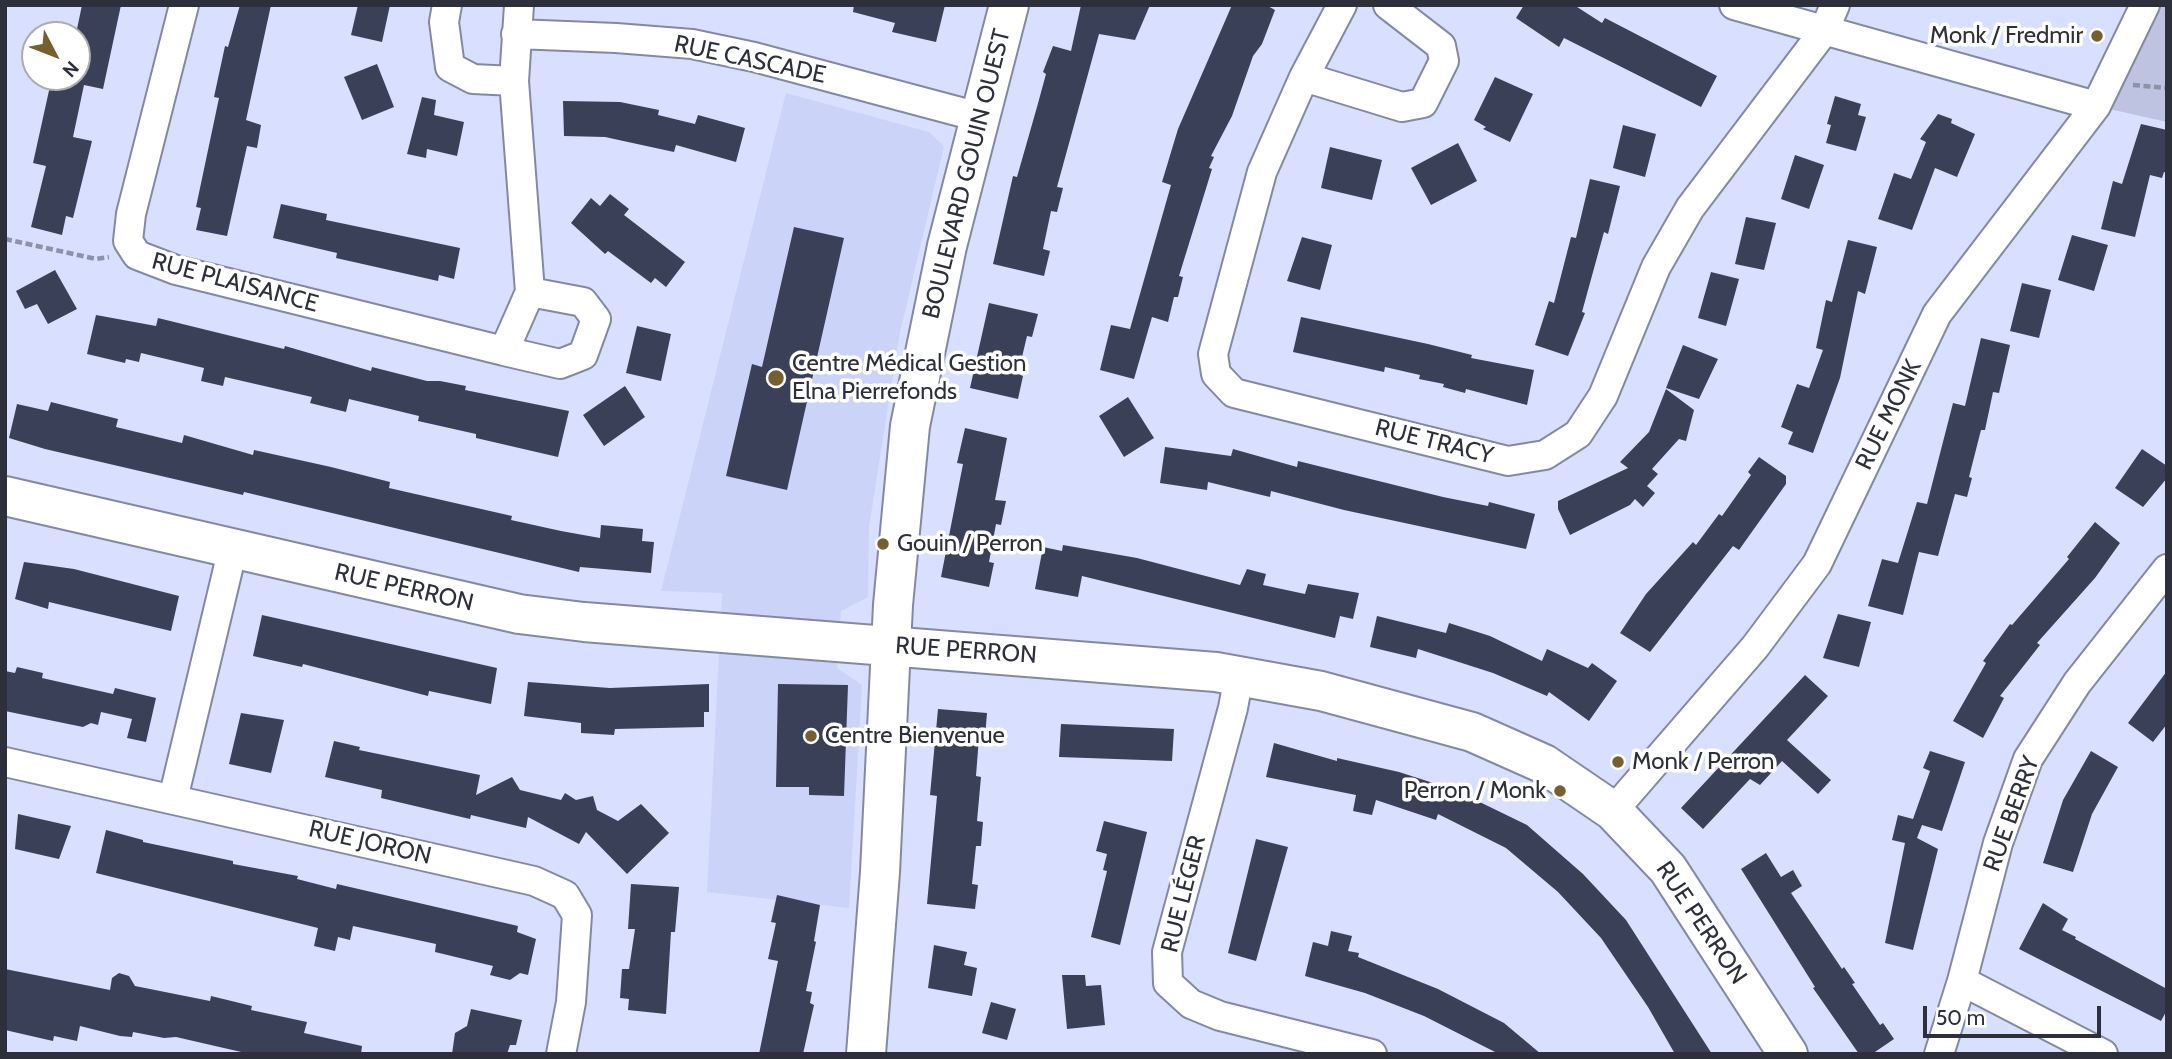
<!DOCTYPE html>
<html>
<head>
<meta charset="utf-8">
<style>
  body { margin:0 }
  #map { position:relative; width:2172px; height:1059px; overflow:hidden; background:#d9dffe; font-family:Cabin,sans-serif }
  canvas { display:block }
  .frame { position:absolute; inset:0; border:7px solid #2d2f3b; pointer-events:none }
  .north { position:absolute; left:21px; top:21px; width:70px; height:70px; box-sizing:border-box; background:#fff; border:2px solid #abacb1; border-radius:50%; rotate:132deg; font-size:19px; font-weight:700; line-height:28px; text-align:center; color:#2d2f3b }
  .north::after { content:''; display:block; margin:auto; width:24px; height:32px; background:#776030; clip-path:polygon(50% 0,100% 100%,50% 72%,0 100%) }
  .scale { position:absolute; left:1923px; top:1006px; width:178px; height:32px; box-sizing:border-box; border:4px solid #2d2f3b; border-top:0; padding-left:9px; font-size:21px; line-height:24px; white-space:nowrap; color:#2d2f3b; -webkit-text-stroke:5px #fff; paint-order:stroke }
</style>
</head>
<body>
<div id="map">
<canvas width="2172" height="1059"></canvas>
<div class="frame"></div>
<div class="north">N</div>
<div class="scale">50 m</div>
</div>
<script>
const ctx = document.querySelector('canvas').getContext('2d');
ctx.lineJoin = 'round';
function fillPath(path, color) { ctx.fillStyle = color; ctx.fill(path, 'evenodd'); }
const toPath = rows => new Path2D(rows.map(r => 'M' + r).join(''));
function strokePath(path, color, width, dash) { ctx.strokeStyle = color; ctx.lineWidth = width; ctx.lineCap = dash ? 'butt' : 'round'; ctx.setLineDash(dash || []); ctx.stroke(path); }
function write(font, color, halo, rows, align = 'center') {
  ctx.font = font + ' Cabin,sans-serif'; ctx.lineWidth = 7; ctx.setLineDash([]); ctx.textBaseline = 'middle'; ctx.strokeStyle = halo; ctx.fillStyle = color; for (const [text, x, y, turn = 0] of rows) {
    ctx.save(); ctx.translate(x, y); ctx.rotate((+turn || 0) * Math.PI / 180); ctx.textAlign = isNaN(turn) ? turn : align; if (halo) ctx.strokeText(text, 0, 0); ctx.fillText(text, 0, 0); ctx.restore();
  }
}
const built = toPath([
  [786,93,929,132,944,146,899,337,869,527,868,597,841,611,837,668,862,685,849,908,707,892,722,593,661,591]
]);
const green = toPath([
  [2145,5,2167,5,2167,122,2096,106]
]);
const building = toPath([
  [82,5,121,5,103,89,84,85,73,137,92,141,73,218,66,216,62,235,31,227,46,166,33,163,52,77,77,77,77,29],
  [240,5,271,5,246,120,261,125,257,148,247,146,227,236,196,230,201,208,196,207,219,98,214,97,225,46,228,47],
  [358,5,390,5,382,42,351,35],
  [854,5,945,5,936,42,892,32,895,23,853,12],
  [1081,5,1150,5,1135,40,1099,34,1057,187,1063,188,1057,212,1051,211,1043,249,1050,251,1044,276,993,264,1013,176,1017,177,1037,107,1046,74,1043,72,1053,46,1071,51],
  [1232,5,1266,5,1275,10,1262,44,1253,56,1232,116,1211,156,1214,157,1209,168,1212,169,1179,276,1183,277,1178,297,1174,297,1168,322,1152,317,1134,379,1100,370,1111,325,1130,329,1171,185,1162,182,1178,129],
  [1524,5,1574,5,1602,23,1605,18,1717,76,1701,107,1564,38,1559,47,1516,18],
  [377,64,394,107,362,120,344,77],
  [1495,77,1533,94,1510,142,1483,129,1486,127,1474,120],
  [1835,96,1861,104,1858,115,1866,117,1856,151,1826,143,1831,125,1827,124],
  [422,97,436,100,434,115,464,122,457,156,427,149,426,158,407,154],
  [563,101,620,102,659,110,658,115,695,124,698,115,745,128,736,162,676,145,674,152,605,137,564,136],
  [1938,114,1952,119,1951,123,1975,134,1957,177,1935,168,1912,230,1878,219,1894,173,1911,179,1926,142,1920,139],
  [2141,124,2167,130,2167,173,2164,172,2162,178,2150,175,2135,237,2101,229,2113,181,2122,184],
  [1623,125,1656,134,1645,177,1613,168],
  [1458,143,1477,181,1431,205,1411,168],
  [1330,147,1382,160,1372,200,1321,188],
  [1795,155,1824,165,1809,209,1781,199],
  [1590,179,1620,186,1608,234,1604,232,1582,312,1585,313,1568,356,1535,345,1549,301,1554,303,1571,237,1576,238],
  [610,194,629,209,624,215,685,262,666,287,655,278,651,283,608,251,605,254,571,223,591,198,600,206],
  [281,204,327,214,326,220,460,248,454,279,439,275,438,281,336,258,337,253,273,238],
  [1746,217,1776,223,1764,270,1735,264],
  [794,227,844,238,787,490,726,476,752,364,762,367],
  [2072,235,2108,245,2094,291,2058,280],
  [1302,237,1332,245,1320,290,1287,281],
  [1848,240,1877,247,1865,294,1858,291,1840,378,1813,453,1788,444,1793,432,1781,427,1797,384,1809,388,1823,350,1816,348,1826,300,1832,302],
  [55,270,77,309,48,324,37,304,25,309,16,291],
  [1711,272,1739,279,1726,326,1698,318],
  [2022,283,2051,290,2039,338,2010,331],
  [989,303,1038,314,1032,337,1027,336,1018,374,1023,376,1018,399,970,388],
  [96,315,156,326,158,318,284,349,285,346,371,371,372,367,427,381,440,381,466,386,465,390,569,411,558,457,476,438,476,434,418,421,419,416,349,399,346,412,310,403,312,397,225,377,223,386,201,381,204,368,141,353,139,362,126,359,125,363,87,354],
  [1301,317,1428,344,1472,355,1471,358,1534,370,1527,405,1466,389,1465,393,1443,387,1444,384,1419,379,1420,375,1385,367,1384,372,1293,352],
  [637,326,671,334,661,381,626,373],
  [1981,338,2010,345,1999,393,1993,392,1985,430,1981,430,1969,477,1972,478,1967,497,1955,494,1938,556,1919,552,1903,615,1868,606,1882,559,1898,563,1917,502,1927,504,1953,403,1965,406],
  [1683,345,1718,359,1699,399,1666,388],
  [625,386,645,417,604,446,583,415],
  [1666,389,1694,410,1686,441,1679,439,1652,469,1658,474,1647,486,1655,493,1643,507,1635,499,1630,505,1570,535,1558,509,1558,501,1628,468,1620,462,1649,432],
  [1128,397,1154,438,1124,457,1099,416],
  [51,402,118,419,116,427,182,443,184,435,253,455,254,450,331,467,390,482,389,488,512,516,511,520,561,531,600,538,601,525,643,529,642,541,654,542,651,573,580,567,579,572,244,492,243,495,45,449,9,438,17,404,48,411],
  [965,428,1007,438,995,500,1006,501,1001,525,996,524,989,562,994,563,989,587,941,577,963,464,957,463],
  [1165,447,1231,456,1233,449,1297,467,1298,461,1443,497,1488,506,1489,502,1535,514,1526,549,1344,510,1271,491,1270,497,1208,482,1207,490,1160,483],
  [2142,449,2167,466,2167,478,2143,507,2115,488],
  [1759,457,1786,476,1786,484,1739,550,1733,546,1650,652,1620,633,1646,594,1693,542,1696,545,1719,514,1722,516,1751,475,1748,472],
  [2095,522,2120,543,2095,578,2037,643,2040,645,2000,696,2004,698,1983,738,1953,721,1986,663,1983,661,2010,624,2012,625,2069,559,2067,557],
  [1063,545,1137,558,1240,585,1247,569,1266,574,1263,585,1305,594,1308,584,1359,593,1353,619,1340,616,1335,638,1082,576,1078,597,1035,589,1043,547,1062,551],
  [24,562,74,569,179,596,171,631,49,602,48,609,15,599],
  [1838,614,1871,622,1859,667,1823,658],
  [262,615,497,668,491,704,429,691,428,696,303,664,302,667,253,656],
  [1377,616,1446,633,1449,623,1490,636,1542,661,1547,649,1588,668,1592,663,1617,681,1589,721,1549,692,1547,696,1493,673,1418,649,1416,658,1370,647],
  [17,667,43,673,42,678,113,694,115,688,156,698,146,742,127,738,132,719,101,712,98,725,91,723,83,727,5,711,5,671,15,673],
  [2167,671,2167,724,2153,742,2128,723],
  [1805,675,1828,696,1787,740,1831,780,1818,794,1782,761,1760,785,1750,779,1703,829,1681,808],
  [528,682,610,688,709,684,709,712,704,712,704,727,615,729,614,735,581,733,581,723,524,716],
  [778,684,848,685,844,796,809,795,809,787,776,787],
  [938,709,987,713,985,737,979,737,976,776,981,777,977,821,983,822,981,846,976,846,972,884,978,885,975,909,927,904,937,796,930,795],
  [241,713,284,720,271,773,229,764],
  [1061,724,1174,729,1172,761,1059,757],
  [334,741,360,747,359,750,480,775,476,795,512,777,520,790,561,800,565,793,576,800,593,796,597,810,618,821,641,804,669,833,627,874,586,832,579,844,528,817,526,828,471,815,470,819,381,798,382,790,325,777],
  [1274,743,1337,761,1337,758,1399,772,1455,790,1527,825,1583,874,1626,920,1712,1054,1675,1054,1648,1007,1601,938,1558,892,1506,848,1438,814,1436,820,1376,800,1372,815,1353,811,1356,795,1266,777],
  [1930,751,1965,762,1942,831,1922,825,1917,838,1938,849,1913,950,1885,943,1905,843,1892,840,1898,815,1913,819,1930,771,1923,768],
  [2091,751,2118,767,2092,814,2073,872,2043,863,2063,800],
  [18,814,71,826,59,859,15,849],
  [1104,821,1147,832,1120,945,1091,937,1107,871,1103,870,1107,854,1096,851],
  [106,830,143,840,143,842,233,861,233,864,298,876,297,879,336,889,337,884,518,926,517,932,536,939,528,975,520,973,510,980,490,975,493,966,435,952,436,944,353,926,350,940,338,937,335,951,314,946,318,928,96,873],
  [1256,839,1288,847,1256,961,1228,953],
  [1766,853,1781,877,1793,870,1802,886,1791,893,1842,969,1844,967,1855,983,1852,984,1880,1025,1883,1023,1894,1039,1872,1054,1859,1054,1813,988,1815,987,1741,869],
  [631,884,679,887,675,932,671,932,666,1014,628,1010,629,999,620,998,622,969,629,969,635,929,628,929],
  [777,895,820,905,814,941,816,942,806,991,812,992,810,1003,814,1005,803,1054,759,1054,778,961,768,959,776,923,771,922],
  [2043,903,2068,919,2062,930,2076,937,2075,939,2167,989,2167,1010,2161,1021,2019,949],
  [1331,931,1352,936,1348,951,1359,953,1358,957,1438,989,1504,1023,1541,1054,1499,1054,1424,1016,1365,993,1305,976,1313,942,1328,946],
  [934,945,967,952,964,965,977,968,972,996,928,988],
  [5,969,110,990,112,978,119,973,129,976,135,986,210,1001,211,996,252,1006,251,1010,307,1022,304,1033,362,1046,361,1054,250,1054,176,1037,164,1038,133,1032,132,1037,120,1036,80,1026,77,1041,54,1036,53,1041,5,1030],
  [1062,975,1085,975,1086,986,1101,985,1105,1025,1067,1029],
  [991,1002,1016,1009,1007,1040,982,1033],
  [471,1009,522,1020,516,1045,510,1045,507,1054,452,1054,455,1033,467,1026]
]);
const path = toPath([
  [2133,85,2167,88],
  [5,239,96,259,109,257]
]);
const street = toPath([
  [184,5,131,214,128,241,137,255,176,270,504,351,530,292,514,81,519,5],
  [447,5,444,22,450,67,473,79,514,81],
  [1342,5,1304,77,1262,172,1213,354,1216,374,1234,393,1508,461,1545,455,1578,434,1603,396,1656,267,1690,208,1824,31,1835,5],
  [1734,5,2096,106],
  [516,34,616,38,692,44,754,57,979,117],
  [1304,77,1402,107,1423,103,1444,61,1441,46,1388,5],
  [504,351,560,364,583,355,596,319,583,302,530,292],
  [1239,675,1233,708,1167,952,1168,983,1191,1004,1220,1016,1372,1054],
  [5,762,534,881,565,895,577,915,571,1002,561,1054],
  [173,799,233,548],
  [1613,811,1755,647,1817,564,1937,314,2096,106,2145,5],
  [1962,981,2103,1054],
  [1939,1054,1962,981,1998,843,2028,759,2077,683,2167,569]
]);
const secondary = toPath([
  [5,496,519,614,584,622,1216,672,1321,691,1472,732,1544,764,1613,811,1668,869,1788,1054],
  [866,1054,880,872,893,605,910,426,947,246,1009,5]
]);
const markers = [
  [2097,36,7,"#776030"],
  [776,378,9,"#776030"],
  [883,544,7,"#776030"],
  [811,736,7,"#776030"],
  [1618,762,7,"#776030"],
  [1560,791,7,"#776030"]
];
const poiNames = [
  ["Monk / Fredmir",2083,36,"right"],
  ["Centre Médical Gestion",792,364],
  ["Elna Pierrefonds",792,392],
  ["Gouin / Perron",897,544],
  ["Centre Bienvenue",825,736],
  ["Monk / Perron",1632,762],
  ["Perron / Monk",1546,791,"right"]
];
const streetNames = [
  ["RUE CASCADE",750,60,12],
  ["BOULEVARD GOUIN OUEST",967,174,-76],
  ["RUE PLAISANCE",235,283,15],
  ["RUE MONK",1889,415,-64],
  ["RUE TRACY",1434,442,14],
  ["RUE PERRON",404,588,13],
  ["RUE PERRON",966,651,4],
  ["RUE BERRY",2012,814,-70],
  ["RUE JORON",370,843,13],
  ["RUE LÉGER",1184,894,-76],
  ["RUE PERRON",1701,923,56]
];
fillPath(built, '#cbd3f8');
fillPath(green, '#bdc3e0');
fillPath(building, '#3b4059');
strokePath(street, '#8389a5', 32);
strokePath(secondary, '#8389a5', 42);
strokePath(path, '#8e92a9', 4.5, [7, 3.5]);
strokePath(street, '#fff', 28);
strokePath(secondary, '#fff', 38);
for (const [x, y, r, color] of markers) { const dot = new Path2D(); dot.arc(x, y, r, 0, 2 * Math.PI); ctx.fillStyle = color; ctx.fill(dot); strokePath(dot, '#fff', 2.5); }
write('24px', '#2d2f3b', '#fff', poiNames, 'left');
write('24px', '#2d2f3b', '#fff', streetNames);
</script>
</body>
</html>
